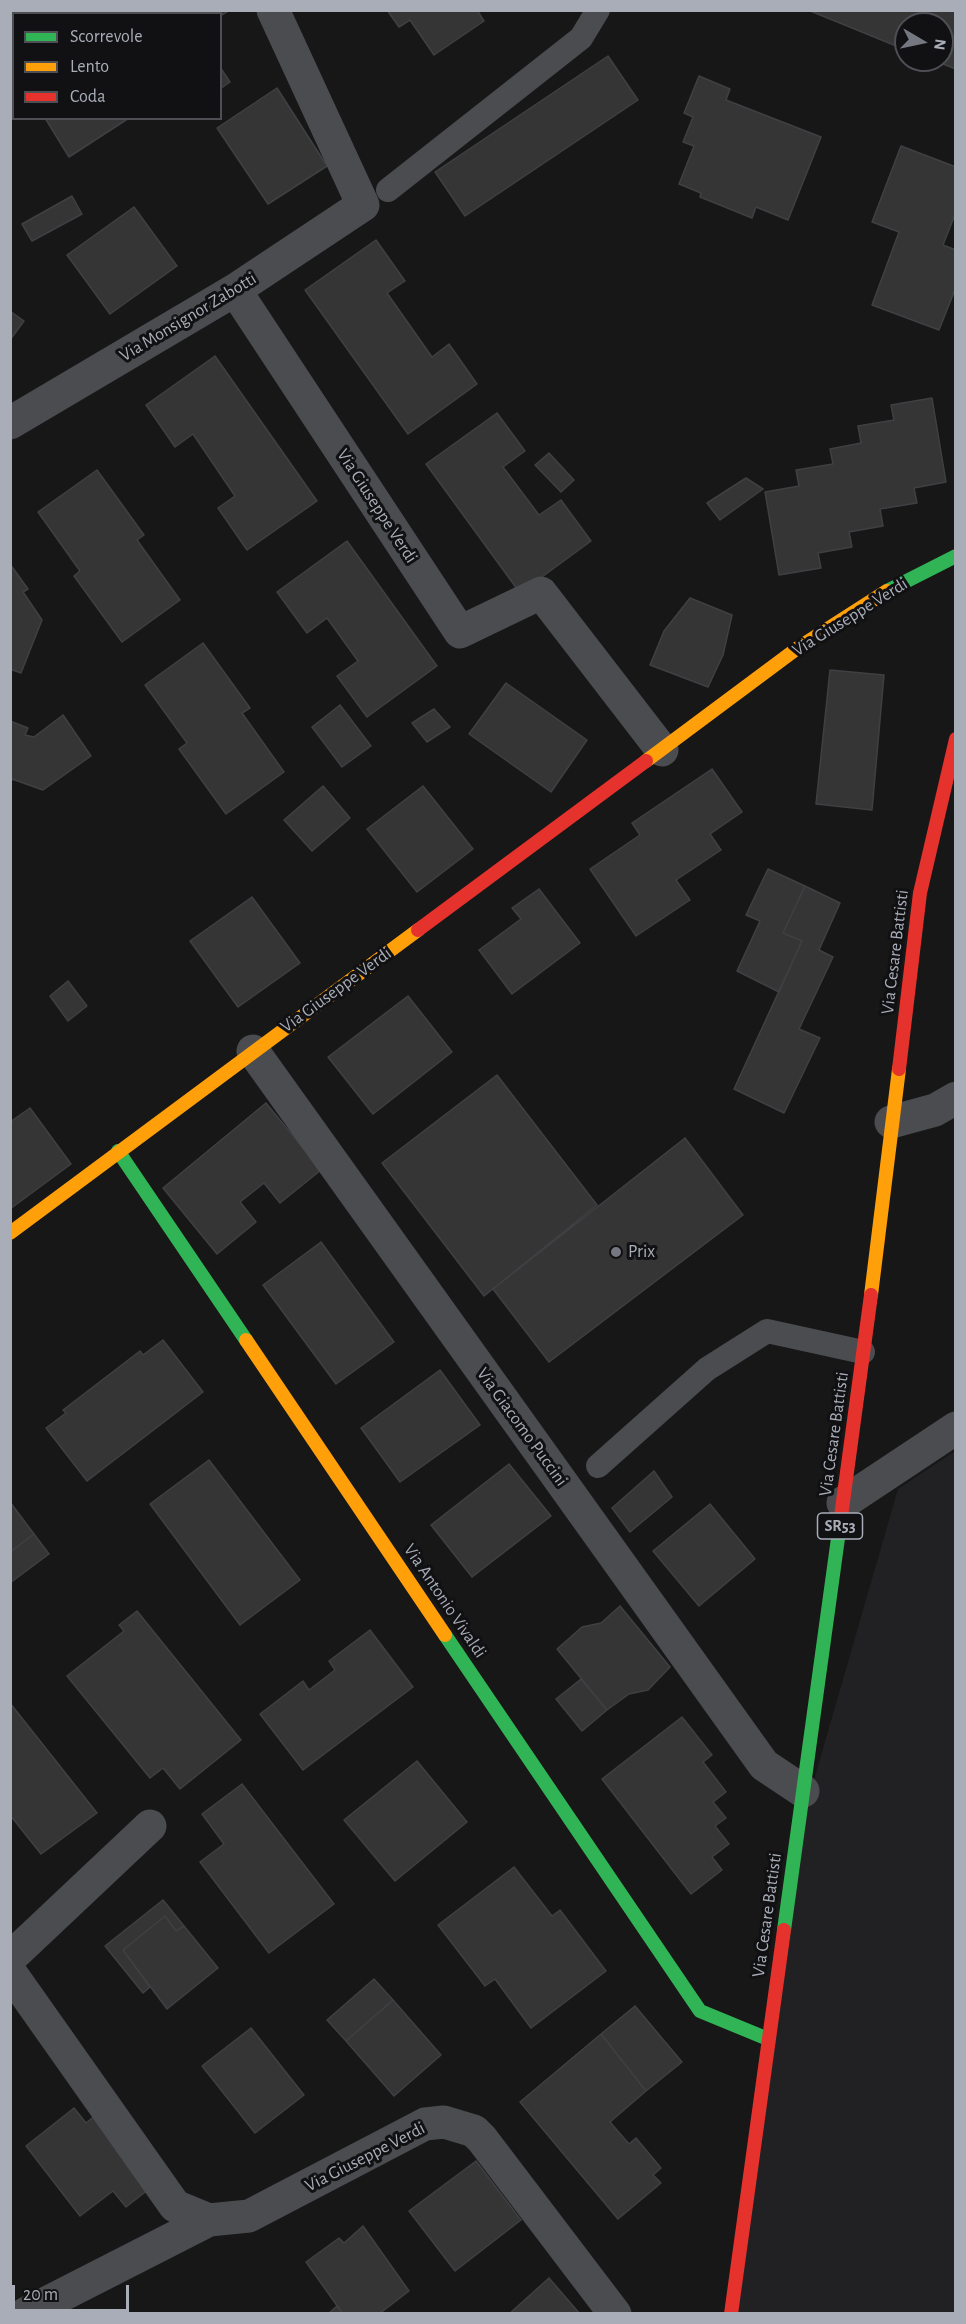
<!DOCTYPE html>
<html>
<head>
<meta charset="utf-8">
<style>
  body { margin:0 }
  #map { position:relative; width:966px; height:2324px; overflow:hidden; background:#171717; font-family:"Alegreya Sans",sans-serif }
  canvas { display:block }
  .frame { position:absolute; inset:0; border:12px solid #a8adb8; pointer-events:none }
  .legend { position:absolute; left:12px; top:12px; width:210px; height:108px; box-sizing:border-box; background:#111113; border:2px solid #4d4f55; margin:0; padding:8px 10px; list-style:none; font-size:18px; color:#a8adb8 }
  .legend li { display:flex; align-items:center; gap:12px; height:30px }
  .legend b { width:30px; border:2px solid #4d4f55 }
  .north { position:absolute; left:894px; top:12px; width:60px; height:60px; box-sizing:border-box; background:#111113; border:2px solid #4d4f55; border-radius:50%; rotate:99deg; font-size:16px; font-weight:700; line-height:24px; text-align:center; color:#a8adb8 }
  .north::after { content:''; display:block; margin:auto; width:21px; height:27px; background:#757880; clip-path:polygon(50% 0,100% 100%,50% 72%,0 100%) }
  .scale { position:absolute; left:12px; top:2285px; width:117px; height:27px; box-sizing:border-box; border:3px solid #a8adb8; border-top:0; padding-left:8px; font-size:18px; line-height:21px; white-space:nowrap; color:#a8adb8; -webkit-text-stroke:4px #111113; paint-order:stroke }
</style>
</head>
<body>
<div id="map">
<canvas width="966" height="2324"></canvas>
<div class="frame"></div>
<ul class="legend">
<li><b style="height:8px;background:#30b455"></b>Scorrevole</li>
<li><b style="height:8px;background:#ff9f0a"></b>Lento</li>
<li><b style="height:8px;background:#e5322d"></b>Coda</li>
</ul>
<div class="north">N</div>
<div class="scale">20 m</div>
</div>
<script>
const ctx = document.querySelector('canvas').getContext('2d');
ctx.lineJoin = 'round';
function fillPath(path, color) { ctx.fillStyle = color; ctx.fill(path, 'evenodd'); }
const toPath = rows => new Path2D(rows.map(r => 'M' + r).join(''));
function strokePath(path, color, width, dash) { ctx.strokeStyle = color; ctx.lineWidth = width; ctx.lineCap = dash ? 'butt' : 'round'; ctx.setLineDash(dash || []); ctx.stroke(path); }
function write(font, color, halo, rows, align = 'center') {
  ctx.font = font + ' "Alegreya Sans",sans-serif'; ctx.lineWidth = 6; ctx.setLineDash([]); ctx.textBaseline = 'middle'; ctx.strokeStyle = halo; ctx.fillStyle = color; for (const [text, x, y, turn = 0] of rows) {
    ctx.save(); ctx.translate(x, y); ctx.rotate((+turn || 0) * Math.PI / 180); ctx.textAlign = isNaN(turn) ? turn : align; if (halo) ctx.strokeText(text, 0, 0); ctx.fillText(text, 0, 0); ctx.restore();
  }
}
const built = toPath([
  [955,1451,955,2313,731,2314,805,1811,898,1489]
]);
const building = toPath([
  [186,10,230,10,220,16,220,14,188,14,186,10],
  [387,10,477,10,484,21,434,55,410,20,399,27,387,10],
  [808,10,956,10,956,69,932,60,942,60,942,24,906,24,906,50,808,10],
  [608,56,638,100,465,216,435,172,608,56],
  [220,67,230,82,220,89,220,67],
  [699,76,730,89,726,100,821,137,788,220,756,207,752,218,700,197,701,193,679,184,694,146,683,142,693,117,684,113,699,76],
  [277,88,327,166,268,204,217,128,277,88],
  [45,118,129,118,69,157,45,118],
  [901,146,956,167,956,212,943,245,956,250,956,287,939,330,872,305,899,232,872,222,901,146],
  [72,196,82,214,32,241,22,224,72,196],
  [134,207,177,266,110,314,67,255,134,207],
  [376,240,405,281,387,293,432,357,449,344,477,384,408,434,305,290,376,240],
  [10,311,24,321,10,340,10,311],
  [215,356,317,501,247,550,218,508,235,496,193,434,175,447,146,405,215,356],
  [932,398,946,482,914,488,917,503,880,509,883,526,849,532,852,547,818,553,821,568,779,575,765,492,799,486,796,470,833,464,830,449,861,443,858,426,894,420,891,405,932,398],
  [497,413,525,451,503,467,539,515,561,500,591,541,520,593,426,464,497,413],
  [549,453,574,480,561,492,535,465,549,453],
  [97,470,144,535,137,540,180,600,122,642,74,576,80,571,38,512,97,470],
  [746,478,763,489,720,520,707,503,746,478],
  [347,541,437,666,367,717,337,676,358,661,327,618,307,633,277,592,347,541],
  [10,564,28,589,23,592,42,620,21,673,10,669,10,564],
  [690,598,732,615,723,655,708,687,650,665,664,631,690,598],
  [203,643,250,708,242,713,284,772,226,814,179,749,187,743,145,685,203,643],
  [830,670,884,675,872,810,816,804,830,670],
  [506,683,587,740,551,792,469,734,506,683],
  [340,705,371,746,342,767,312,727,340,705],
  [434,709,450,727,427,742,412,723,434,709],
  [63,715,91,756,43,790,12,779,10,785,10,721,28,728,25,735,34,737,63,715],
  [712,769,742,812,710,834,721,850,676,880,690,900,636,936,590,869,640,835,632,823,712,769],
  [323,786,350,818,312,851,284,820,323,786],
  [423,786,473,849,417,892,367,829,423,786],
  [768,869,805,886,783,933,802,941,779,992,737,971,760,921,746,915,768,869],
  [805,886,840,903,819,950,833,957,799,1029,820,1038,784,1113,734,1089,802,941,783,933,805,886],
  [539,889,580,943,512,994,479,950,521,919,512,908,539,889],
  [252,897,300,963,238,1007,190,941,252,897],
  [68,981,87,1006,68,1021,50,996,68,981],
  [408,996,452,1052,373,1114,328,1057,408,996],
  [497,1075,597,1205,484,1296,382,1163,497,1075],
  [266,1103,321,1170,280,1203,264,1183,240,1202,256,1222,217,1254,163,1188,266,1103],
  [30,1108,71,1164,10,1209,10,1122,30,1108],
  [685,1138,743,1215,549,1362,493,1289,685,1138],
  [321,1242,394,1342,336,1384,263,1285,321,1242],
  [163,1340,203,1392,87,1481,46,1428,66,1413,63,1410,140,1351,143,1355,163,1340],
  [440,1370,480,1425,400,1482,361,1428,440,1370],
  [209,1460,300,1580,240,1625,150,1504,209,1460],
  [509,1464,551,1516,472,1577,431,1525,509,1464],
  [654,1471,672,1497,630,1532,612,1508,654,1471],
  [10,1502,34,1534,10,1552,10,1502],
  [710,1504,755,1559,699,1606,653,1551,710,1504],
  [34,1534,49,1554,10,1583,10,1552,34,1534],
  [620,1606,670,1667,648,1690,629,1694,607,1710,557,1649,582,1627,601,1623,620,1606],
  [137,1611,241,1740,180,1789,163,1768,150,1778,67,1676,124,1631,119,1625,137,1611],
  [370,1630,413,1687,303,1770,260,1714,303,1681,309,1690,335,1670,329,1661,370,1630],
  [581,1679,607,1710,582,1731,556,1699,581,1679],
  [10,1703,97,1813,41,1854,10,1815,10,1703],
  [682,1717,712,1755,703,1762,726,1792,713,1802,726,1818,715,1826,729,1844,712,1857,722,1870,691,1894,602,1779,682,1717],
  [417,1761,467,1822,395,1881,344,1820,417,1761],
  [242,1784,334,1904,269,1953,200,1862,224,1844,202,1814,242,1784],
  [514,1867,552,1916,560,1910,606,1971,531,2028,495,1979,485,1986,438,1925,514,1867],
  [163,1900,184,1926,176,1931,165,1916,123,1950,150,1987,143,1993,105,1946,163,1900],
  [165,1916,176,1931,184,1926,218,1968,167,2009,123,1950,165,1916],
  [374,1979,393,2000,346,2041,327,2020,374,1979],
  [393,2000,441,2055,394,2096,346,2041,393,2000],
  [635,2006,682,2062,646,2091,601,2034,635,2006],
  [251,2028,304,2095,255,2133,202,2066,251,2028],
  [601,2034,646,2091,610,2122,629,2144,636,2138,661,2168,653,2175,661,2183,618,2219,520,2102,601,2034],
  [74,2108,86,2123,102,2110,158,2182,126,2207,113,2191,80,2216,26,2146,74,2108],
  [476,2161,521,2220,455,2271,409,2211,476,2161],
  [363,2226,409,2291,379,2314,343,2314,306,2262,339,2238,344,2243,363,2226],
  [549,2278,580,2314,509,2314,549,2278],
  [337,2306,343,2314,328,2314,337,2306]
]);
const lane = toPath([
  [388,190,581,38,598,10],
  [598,1466,707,1369,767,1331,863,1352]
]);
const street = toPath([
  [235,290,460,632,541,593,662,750],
  [10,423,235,290,363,205,273,10],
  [253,1051,764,1765,803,1791],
  [891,1122,935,1110,956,1098],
  [843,1503,956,1428],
  [10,1958,150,1826],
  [10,1972,175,2206,209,2220],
  [25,2314,209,2220,249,2216,425,2124,444,2122,474,2131,482,2139,615,2314]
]);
const fast = toPath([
  [887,591,956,556],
  [118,1151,246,1340],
  [445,1635,700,2011,768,2039],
  [784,1930,839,1531]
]);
const slow = toPath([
  [646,761,795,650,887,591],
  [10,1233,418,930],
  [871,1295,899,1069],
  [246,1340,445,1635]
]);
const jam = toPath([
  [418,930,646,761],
  [899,1069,920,893,956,739],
  [839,1531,871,1295],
  [731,2314,784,1930]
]);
const markers = [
  [616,1252,6,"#757880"]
];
const shields = [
  [840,1526,45]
];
const shieldNames = [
  ["SR53",840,1526]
];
const streetNames = [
  ["Via Monsignor Zabotti",188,317,-31],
  ["Via Giuseppe Verdi",377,506,57],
  ["Via Giuseppe Verdi",850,617,-32],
  ["Via Cesare Battisti",895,952,-83],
  ["Via Giuseppe Verdi",336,990,-36],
  ["Via Giacomo Puccini",522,1427,54],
  ["Via Cesare Battisti",834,1434,-82],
  ["Via Antonio Vivaldi",445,1601,56],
  ["Via Cesare Battisti",767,1915,-82],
  ["Via Giuseppe Verdi",365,2157,-27]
];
const poiNames = [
  ["Prix",628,1252]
];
fillPath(built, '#212123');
fillPath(building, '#353536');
strokePath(building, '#3f4043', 1.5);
strokePath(lane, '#4b4c50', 24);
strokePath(street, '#4b4c50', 33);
strokePath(fast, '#30b455', 14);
strokePath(slow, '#ff9f0a', 14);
strokePath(jam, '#e5322d', 14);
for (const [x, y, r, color] of markers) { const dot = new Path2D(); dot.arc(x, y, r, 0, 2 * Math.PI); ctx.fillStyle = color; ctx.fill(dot); strokePath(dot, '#111113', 2); }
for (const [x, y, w] of shields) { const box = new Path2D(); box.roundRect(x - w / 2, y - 13, w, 26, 4.5); ctx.fillStyle = '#111113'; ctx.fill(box); strokePath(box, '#a8adb8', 1.5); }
write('bold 16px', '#a8adb8', null, shieldNames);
write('18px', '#a8adb8', '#111113', streetNames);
write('18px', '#a8adb8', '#111113', poiNames, 'left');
</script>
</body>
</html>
